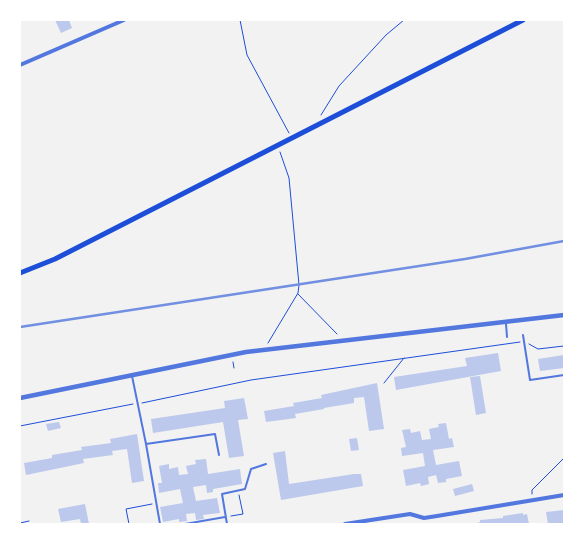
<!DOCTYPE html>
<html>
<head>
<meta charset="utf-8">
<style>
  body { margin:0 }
  #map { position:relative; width:584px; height:544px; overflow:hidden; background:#f2f2f2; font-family:"Libre Baskerville",serif }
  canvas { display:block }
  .frame { position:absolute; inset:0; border:21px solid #fff; pointer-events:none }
</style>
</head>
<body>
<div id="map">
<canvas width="584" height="544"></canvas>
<div class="frame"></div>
</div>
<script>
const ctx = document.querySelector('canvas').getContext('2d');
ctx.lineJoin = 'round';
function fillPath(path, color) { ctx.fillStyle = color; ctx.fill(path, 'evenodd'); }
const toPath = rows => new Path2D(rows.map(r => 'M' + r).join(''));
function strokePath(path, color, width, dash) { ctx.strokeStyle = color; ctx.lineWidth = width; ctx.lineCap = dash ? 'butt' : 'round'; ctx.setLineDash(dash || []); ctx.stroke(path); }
const building = toPath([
  [55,20,69,20,72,28,61,33],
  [498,353,501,371,396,390,394,377,467,366,465,358],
  [564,355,564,368,540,371,538,359],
  [480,376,486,413,476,415,470,377],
  [377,383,384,429,369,431,364,397,354,398,354,403,324,408,324,409,295,414,296,418,266,422,264,411,294,406,293,403,322,398,321,395],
  [244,398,248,419,238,420,244,456,229,458,223,422,153,433,151,419,225,408,224,401],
  [59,422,61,428,48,431,46,424],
  [446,423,449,439,452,438,454,447,433,450,436,465,459,461,462,476,446,479,446,482,438,483,436,475,428,477,429,484,421,486,420,483,406,486,403,470,425,466,423,453,402,456,401,448,406,447,402,430,410,429,411,433,420,431,422,440,431,439,429,429,439,427,438,424],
  [137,434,144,481,132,483,127,449,112,451,113,455,83,459,84,463,26,475,24,463,52,458,52,455,82,450,81,447,111,443,110,439],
  [357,438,359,450,351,451,349,439],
  [285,451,289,484,354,474,361,474,363,486,281,500,273,453],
  [206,459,208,474,240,469,242,484,213,489,213,492,207,493,206,485,193,487,196,501,217,498,220,513,203,515,204,519,196,520,195,513,186,514,187,521,179,522,179,519,163,522,160,507,183,503,180,489,159,493,158,483,162,483,159,466,169,464,169,469,178,467,179,475,188,474,186,466,196,464,195,460],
  [472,484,474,491,455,496,453,489],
  [85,504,89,524,81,524,80,519,61,522,58,509],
  [564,510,564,524,548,524,546,512],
  [523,513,523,515,527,514,529,524,474,524,480,522,480,520,503,518,503,516]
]);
const path = toPath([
  [240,20,247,55,289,133],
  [321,115,339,86,386,35,404,20],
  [298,294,337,334],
  [268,343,298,293,299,285,289,178,280,152],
  [529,344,538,349,564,346],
  [233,362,234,368],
  [384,383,404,358],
  [142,403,251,380,520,342],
  [20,426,133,404],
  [532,494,532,490,564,458],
  [231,516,243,514,239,495],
  [20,523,29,521],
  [129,524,126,509,152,504]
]);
const service = toPath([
  [506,324,507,337],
  [523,335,530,380,564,375],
  [132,376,146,444,215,434,219,455],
  [146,444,160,524],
  [185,524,225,517],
  [227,524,222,494,245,489,251,469,266,464]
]);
const minor = toPath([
  [20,65,124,20],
  [345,524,410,514,424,518,437,516,564,495]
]);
const tertiary = toPath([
  [20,398,246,352,564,315]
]);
const secondary = toPath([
  [20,273,55,259,523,20]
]);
const rail = toPath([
  [20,327,465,259,564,241]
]);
fillPath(building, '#bdc9ec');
strokePath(path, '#1d4ed8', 1);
strokePath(service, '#5277de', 2);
strokePath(minor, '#5277de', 4);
strokePath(tertiary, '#5277de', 4.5);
strokePath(secondary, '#1d4ed8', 5);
strokePath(rail, '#7290e2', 2.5);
</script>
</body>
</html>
